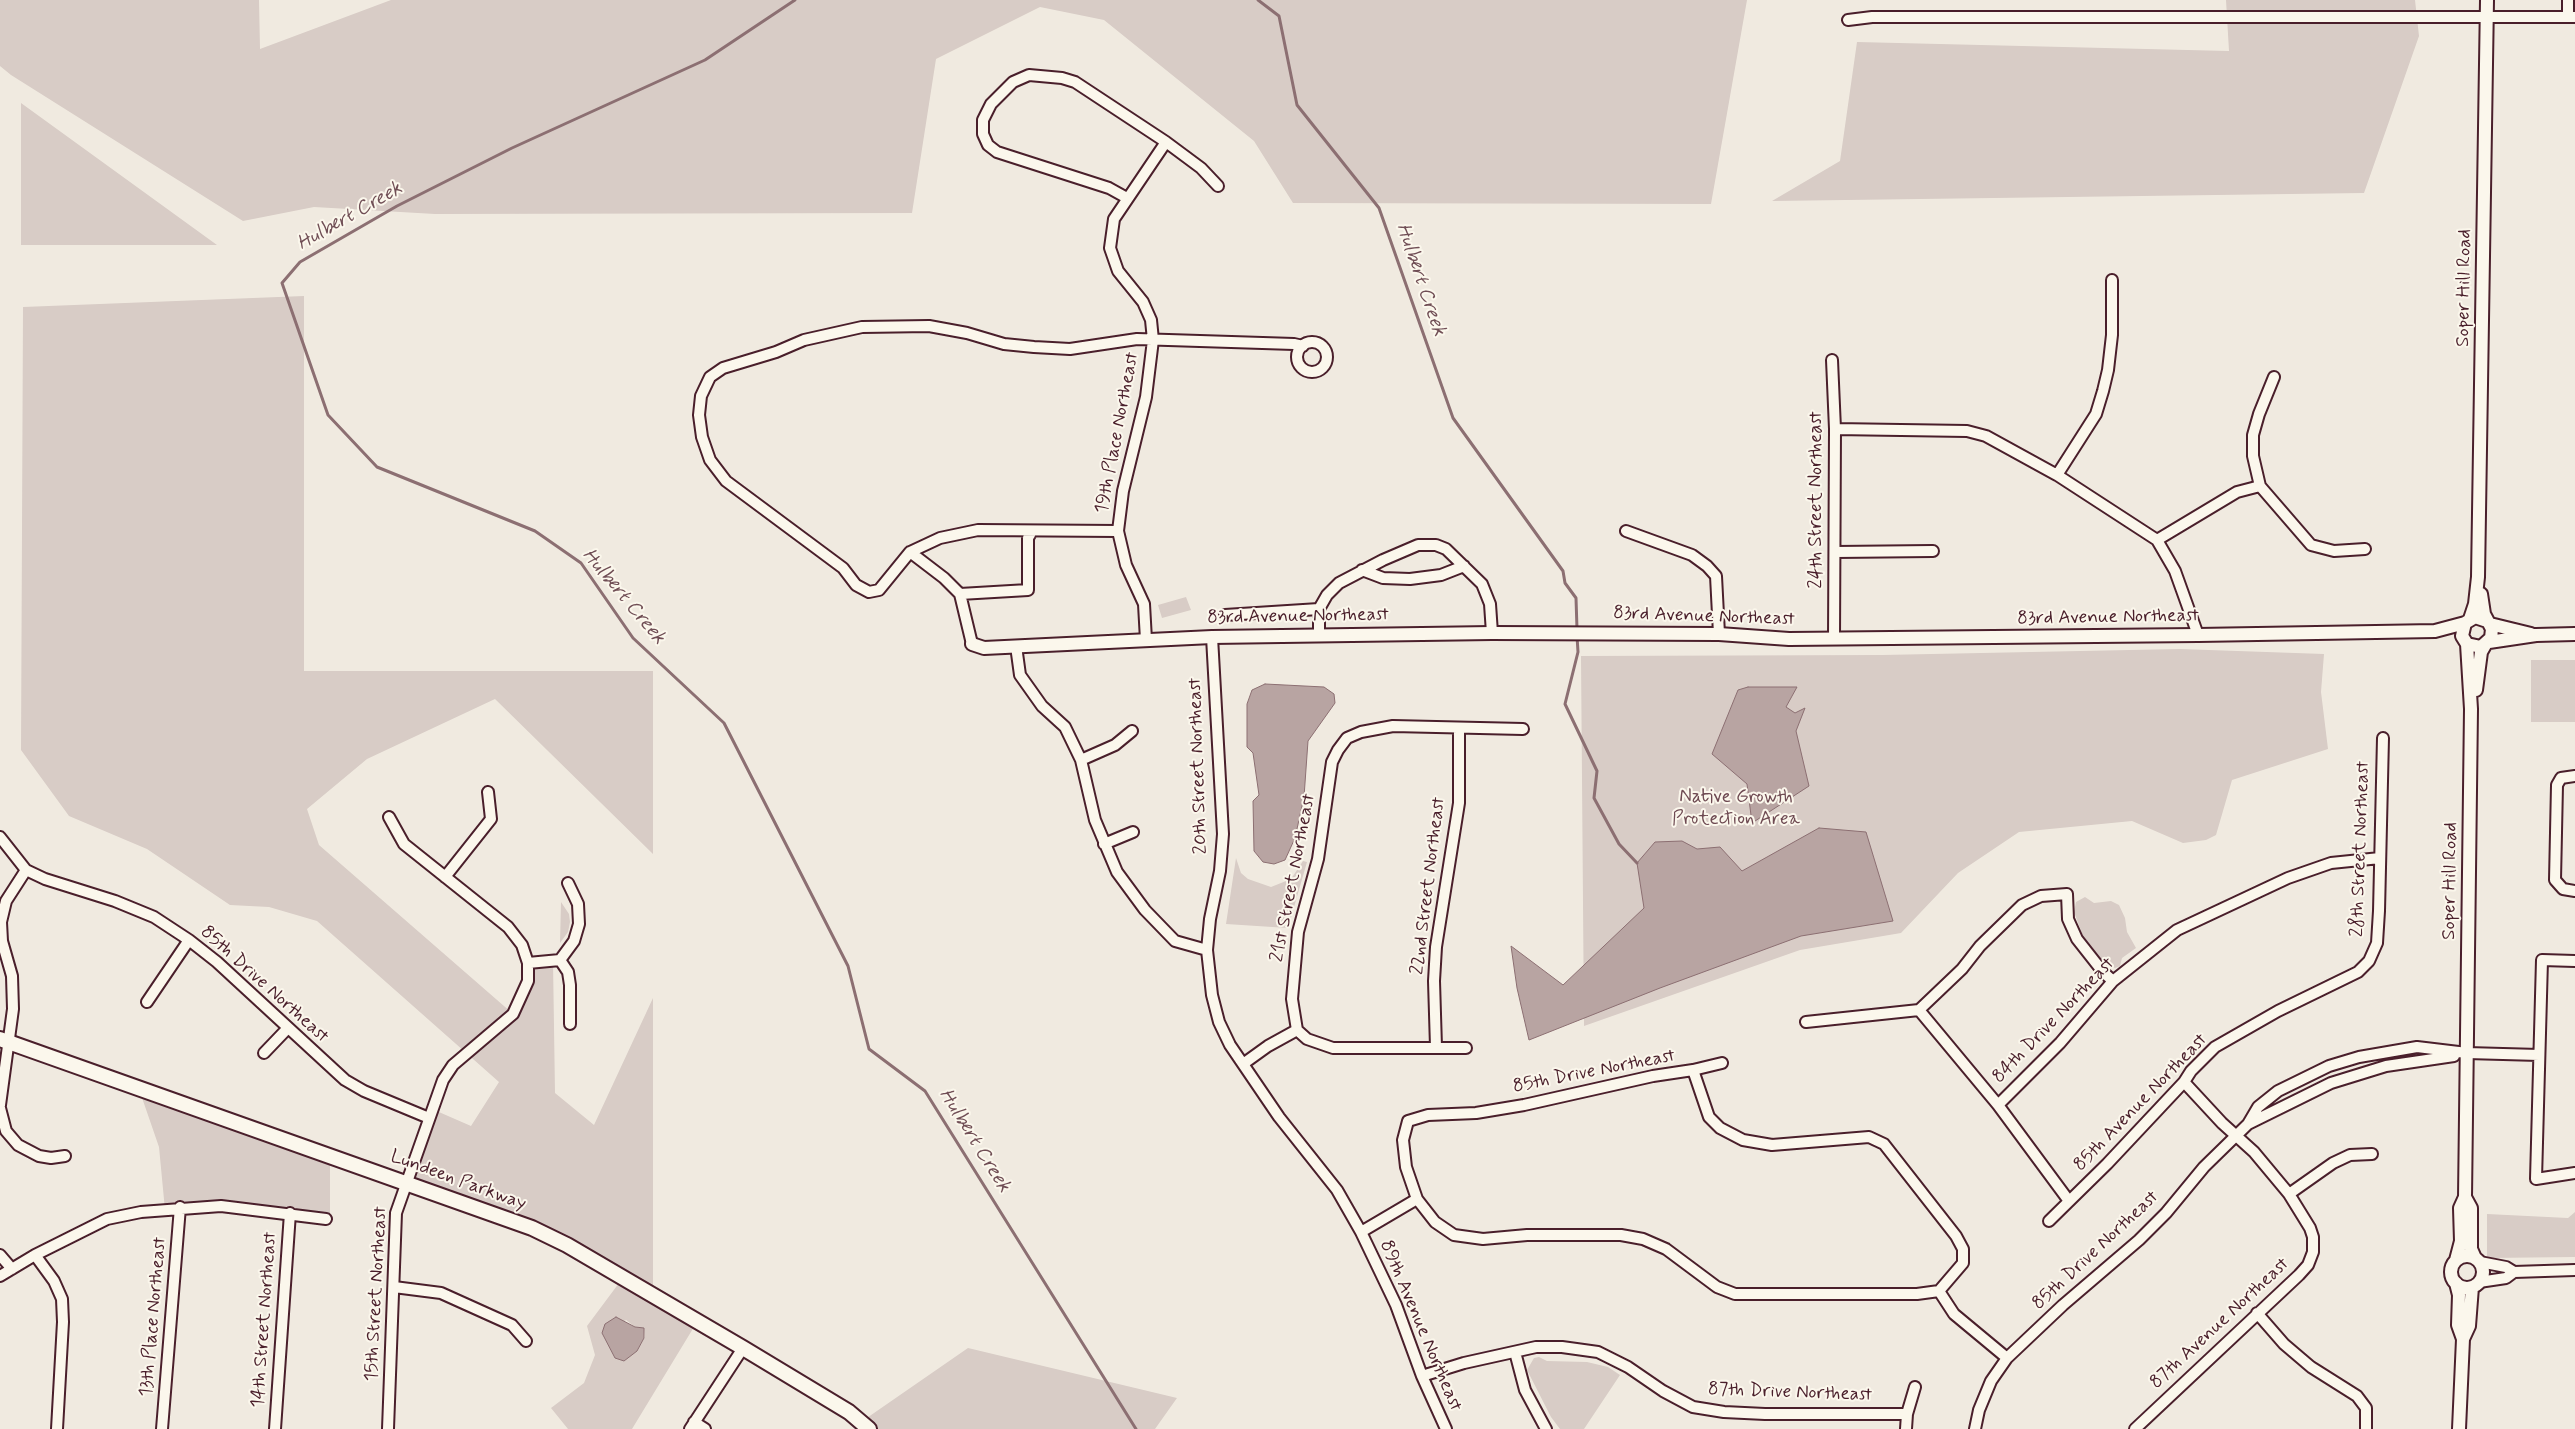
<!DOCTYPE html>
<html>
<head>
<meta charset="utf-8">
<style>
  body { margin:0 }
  canvas { display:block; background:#f0eae0 }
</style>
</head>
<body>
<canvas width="2575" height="1429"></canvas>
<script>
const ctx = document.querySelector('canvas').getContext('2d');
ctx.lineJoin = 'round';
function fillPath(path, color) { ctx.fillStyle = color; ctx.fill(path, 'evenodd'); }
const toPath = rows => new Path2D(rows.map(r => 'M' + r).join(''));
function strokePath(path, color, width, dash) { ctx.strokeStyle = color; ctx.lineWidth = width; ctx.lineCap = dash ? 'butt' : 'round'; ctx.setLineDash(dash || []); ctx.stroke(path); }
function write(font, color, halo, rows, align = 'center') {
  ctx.font = font + ' Mynerve,sans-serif'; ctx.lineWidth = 4; ctx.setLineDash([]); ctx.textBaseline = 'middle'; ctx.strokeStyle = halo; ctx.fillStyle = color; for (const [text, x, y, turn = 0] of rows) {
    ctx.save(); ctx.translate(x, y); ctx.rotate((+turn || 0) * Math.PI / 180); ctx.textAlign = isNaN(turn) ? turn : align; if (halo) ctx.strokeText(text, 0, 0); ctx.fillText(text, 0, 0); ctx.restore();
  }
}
const green = toPath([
  [0,0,259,0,260,49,391,0,1747,0,1711,204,1293,203,1254,141,1104,20,1040,7,936,59,912,213,435,214,314,207,243,221,11,75,0,66],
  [2226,0,2415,0,2419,36,2364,193,1772,201,1840,161,1857,42,2229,51],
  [21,103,217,245,21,245],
  [304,296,304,671,653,671,653,854,495,699,367,759,307,809,319,845,512,1013,520,1001,528,963,553,961,555,1093,594,1125,653,998,653,1297,697,1322,632,1429,568,1429,551,1408,584,1383,595,1355,587,1326,622,1279,567,1245,405,1183,432,1109,471,1126,499,1082,317,921,269,907,230,905,147,849,69,816,21,750,23,307],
  [626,1320,635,1327,644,1329,645,1337,637,1351,609,1345,602,1333],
  [1186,597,1191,610,1162,618,1158,605],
  [2180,649,2324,654,2321,692,2328,749,2232,780,2216,835,2206,840,2183,843,2132,821,2019,832,1958,873,1901,933,1800,950,1584,1026,1581,656,1882,655],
  [2531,660,2575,660,2575,722,2531,722],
  [1236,858,1241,873,1248,879,1271,887,1291,879,1303,861,1307,862,1288,928,1226,924],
  [2085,897,2094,903,2111,901,2119,905,2125,918,2127,932,2136,948,2122,958,2120,966,2115,968,2105,964,2083,936,2074,912,2076,902],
  [561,902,569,914,570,922,568,932,560,943],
  [139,1089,330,1156,330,1222,290,1213,165,1210,159,1147],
  [2575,1212,2575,1257,2487,1258,2487,1214,2568,1218],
  [968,1348,1177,1398,1155,1429,869,1429,861,1422],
  [1539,1357,1547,1361,1587,1362,1608,1367,1620,1375,1584,1429,1560,1429,1551,1417,1527,1370,1534,1358]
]);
const water = toPath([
  [1265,684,1324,687,1334,694,1335,703,1308,741,1304,797,1295,838,1285,860,1274,864,1263,862,1254,851,1253,801,1259,795,1253,753,1247,747,1247,704,1252,690,1265,684],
  [1748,687,1797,687,1786,707,1795,713,1805,708,1796,731,1809,786,1752,823,1747,784,1712,754,1738,690,1748,687],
  [1819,828,1866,832,1893,921,1801,936,1660,988,1529,1040,1517,988,1511,946,1563,985,1644,908,1637,863,1655,842,1682,841,1697,849,1720,847,1742,871,1819,828],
  [616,1317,635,1327,644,1328,644,1338,637,1351,624,1361,615,1358,602,1333,605,1324,616,1317]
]);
const stream = toPath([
  [795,0,705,60,512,148,397,206,300,262,282,283,328,415,377,467,535,531,581,563,633,638,724,723,848,966,869,1049,925,1091,1136,1429],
  [1258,0,1279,16,1297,105,1379,208,1453,418,1563,571,1565,583,1576,598,1577,629],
  [1577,636,1578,652,1565,704,1597,771,1594,798,1619,844,1637,863]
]);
const minor = toPath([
  [2568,17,2568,0],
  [1848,20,1872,17,2575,17],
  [1127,198,1109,188,997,152,988,145,983,134,983,120,991,104,1013,82,1029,75,1062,78,1075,82,1166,142,1201,168,1218,186],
  '1297 357a15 15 0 1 1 30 0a15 15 0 1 1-30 0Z',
  [1832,360,1835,429,1834,639],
  [2274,377,2259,414,2253,435,2253,456,2260,486,2311,545,2334,551,2365,549],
  [1835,429,1967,431,1986,436,2057,475,2157,540,2175,571,2198,635],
  [2057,475,2096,414,2103,391,2108,370,2112,335,2112,280],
  [1118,531,978,530,940,538,910,552,879,590,869,592,856,585,843,568,726,481,710,460,702,437,699,415,701,396,710,377,723,368,776,352,804,340,862,327,929,326,967,333,1004,344,1034,347,1070,349,1137,339,1294,344,1303,346],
  [1626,531,1692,555,1707,566,1716,576,1719,634],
  [2157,540,2237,492,2260,486],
  [910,552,944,578,960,594,972,644],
  [1836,552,1933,551],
  [1362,570,1383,578,1410,579,1441,575,1464,566],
  [960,594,1028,590,1028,538,1032,531],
  [1225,615,1319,609],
  [1319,636,1319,609,1327,595,1339,583,1383,560,1418,545,1436,545,1446,549,1482,584,1490,604,1492,633],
  [1212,637,1223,834,1220,871,1210,919,1207,950,1212,995,1219,1022,1230,1045,1279,1117,1337,1190,1361,1232,1396,1305,1422,1376,1446,1429],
  [1146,640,1144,604,1126,565,1118,531,1123,491,1146,397,1153,340,1151,320,1143,302,1118,271,1110,248,1114,219,1166,142],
  [1016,646,1020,675,1042,706,1065,727,1081,760,1095,820,1117,872,1145,910,1175,941,1207,950],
  [1081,760,1115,745,1132,731],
  [2575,776,2561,778,2557,785,2555,880,2563,889,2575,891],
  [389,817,404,844,508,927,522,945,528,963,560,960],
  [0,837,26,870,45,879,115,901,154,917,189,940,217,962,345,1080,364,1091,429,1118],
  [1104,844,1133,832],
  [445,877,491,819,488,792],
  [568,883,578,904,579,924,574,941,560,960,568,972,570,985,570,1024],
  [2575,961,2542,960,2536,1179,2575,1173],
  [147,1002,189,940],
  [1919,1010,1998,1105,2069,1201],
  [1806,1022,1919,1010,1962,969,1980,946,2022,905,2041,896,2067,894,2068,919,2077,939,2103,972,2113,981],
  [1297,1030,1292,999,1298,932,1318,859,1332,762,1338,750,1347,738,1361,732,1393,726,1523,729],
  [1436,1047,1434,981,1436,947,1459,803,1459,728],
  [264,1053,287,1029],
  [1243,1064,1268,1046,1297,1030,1307,1039,1333,1048,1466,1048],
  [1693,1070,1722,1063],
  [0,1105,13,1009,12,976,2,941,1,922,6,901,26,870],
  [1998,1105,2060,1043,2113,981,2177,930,2288,878,2331,863,2380,858],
  [0,1108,6,1131,18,1145,39,1156,51,1158,65,1156],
  [2248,1124,2331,1083,2386,1066,2454,1056],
  [2289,1194,2333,1163,2350,1155,2372,1154],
  [2049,1221,2107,1164,2184,1082,2191,1071,2215,1047,2278,1011,2358,972,2369,961,2377,943,2379,911,2383,738],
  [1361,1232,1417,1199],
  [0,1255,12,1269],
  [35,1255,54,1281,62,1299,63,1322,57,1429],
  [2480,1262,2506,1267,2514,1272],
  [2514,1272,2575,1270],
  [0,1276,35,1255,107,1219,141,1212,221,1206,326,1219],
  [2479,1282,2506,1278,2514,1272],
  [394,1287,441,1293,512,1325,526,1341],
  [1939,1291,1917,1294,1735,1294,1717,1287,1666,1249,1643,1239,1621,1235,1527,1235,1483,1239,1454,1235,1435,1222,1417,1199,1406,1167,1403,1140,1408,1121,1428,1115,1476,1113,1524,1105,1653,1076,1693,1070,1709,1117,1720,1128,1743,1140,1772,1145,1869,1137,1884,1144,1956,1236,1963,1249,1963,1263,1939,1291,1954,1314,2007,1358],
  [2257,1313,2284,1344,2311,1367,2357,1396,2366,1408,2366,1429],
  [1515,1352,1525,1390,1546,1429],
  [1422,1376,1464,1363,1536,1347,1562,1347,1598,1352,1628,1367,1663,1391,1693,1407,1724,1412,1765,1414,1907,1414],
  [694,1422,705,1429],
  [162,1429,180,1207],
  [275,1429,290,1213],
  [388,1429,396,1213,443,1080,453,1065,513,1014,528,981,528,963],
  [690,1429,743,1348],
  [1906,1429,1907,1414,1915,1387],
  [1975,1429,1979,1410,1991,1381,2007,1358,2063,1305,2139,1240,2166,1213,2204,1167,2248,1124,2258,1107,2278,1091,2329,1066,2359,1057,2417,1047,2467,1053,2539,1055],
  [2135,1429,2299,1275,2308,1265,2313,1252,2313,1237,2310,1228,2289,1194,2254,1152,2222,1123,2184,1082]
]);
const tertiary = toPath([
  [2481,594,2484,614,2492,629,2491,638,2481,647,2467,644,2462,636,2465,623,2475,617,2487,621],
  [2470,619,2475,604,2478,577,2487,0],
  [2490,624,2531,634],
  [2489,642,2536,635,2575,634],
  [972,644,984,648,1212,637,1492,633,1719,634,1789,639,2198,635,2435,631,2465,623],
  [2476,690,2481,652,2485,645],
  [2465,1197,2471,1208,2471,1249,2475,1258],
  '2451 1272a16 16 0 1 1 32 0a16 16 0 1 1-32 0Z',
  [2456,1260,2461,1241,2460,1208,2465,1197,2471,709,2467,644],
  [2456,1283,2459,1295,2458,1325,2463,1339,2459,1429],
  [2463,1339,2469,1326,2472,1287]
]);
const secondary = toPath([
  [0,1039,532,1228,567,1245,743,1348,849,1412,869,1429]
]);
const streetNames = [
  ["Soper Hill Road",2465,288,-89],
  ["19th Place Northeast",1118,433,-79],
  ["24th Street Northeast",1817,500,-90],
  ["83rd Avenue Northeast",1298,617,-1],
  ["83rd Avenue Northeast",1704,617,2],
  ["83rd Avenue Northeast",2108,618,-1],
  ["20th Street Northeast",1199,766,-92],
  ["28th Street Northeast",2361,849,-88],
  ["21st Street Northeast",1294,878,-79],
  ["Soper Hill Road",2451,881,-89],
  ["22nd Street Northeast",1429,886,-83],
  ["85th Drive Northeast",264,985,42],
  ["84th Drive Northeast",2054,1021,-46],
  ["85th Drive Northeast",1594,1072,-11],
  ["85th Avenue Northeast",2141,1103,-46],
  ["Lundeen Parkway",458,1181,20],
  ["85th Drive Northeast",2096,1251,-43],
  ["15th Street Northeast",377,1294,-87],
  ["13th Place Northeast",154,1317,-85],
  ["14th Street Northeast",265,1320,-86],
  ["87th Avenue Northeast",2220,1324,-43],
  ["89th Avenue Northeast",1420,1326,67],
  ["87th Drive Northeast",1790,1393,2]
];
const parkNames = [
  ["Native Growth",1736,798],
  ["Protection Area",1736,820]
];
const waterNames = [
  ["Hulbert Creek",350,217,-30],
  ["Hulbert Creek",1420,280,71],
  ["Hulbert Creek",623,597,50],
  ["Hulbert Creek",974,1141,58]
];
fillPath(green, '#d8ccc6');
fillPath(water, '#b8a4a2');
strokePath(water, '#8c6f72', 1);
strokePath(stream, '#8c6f72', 3);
strokePath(minor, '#4a1f2b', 14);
strokePath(tertiary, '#4a1f2b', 16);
strokePath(secondary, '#4a1f2b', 18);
strokePath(minor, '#fbf7ec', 10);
strokePath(tertiary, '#fbf7ec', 12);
strokePath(secondary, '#fbf7ec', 14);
write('19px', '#4a1f2b', '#fbf7ec', streetNames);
write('19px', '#6e4a52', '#fbf7ec', parkNames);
write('italic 20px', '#704e55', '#fbf7ec', waterNames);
</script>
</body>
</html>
